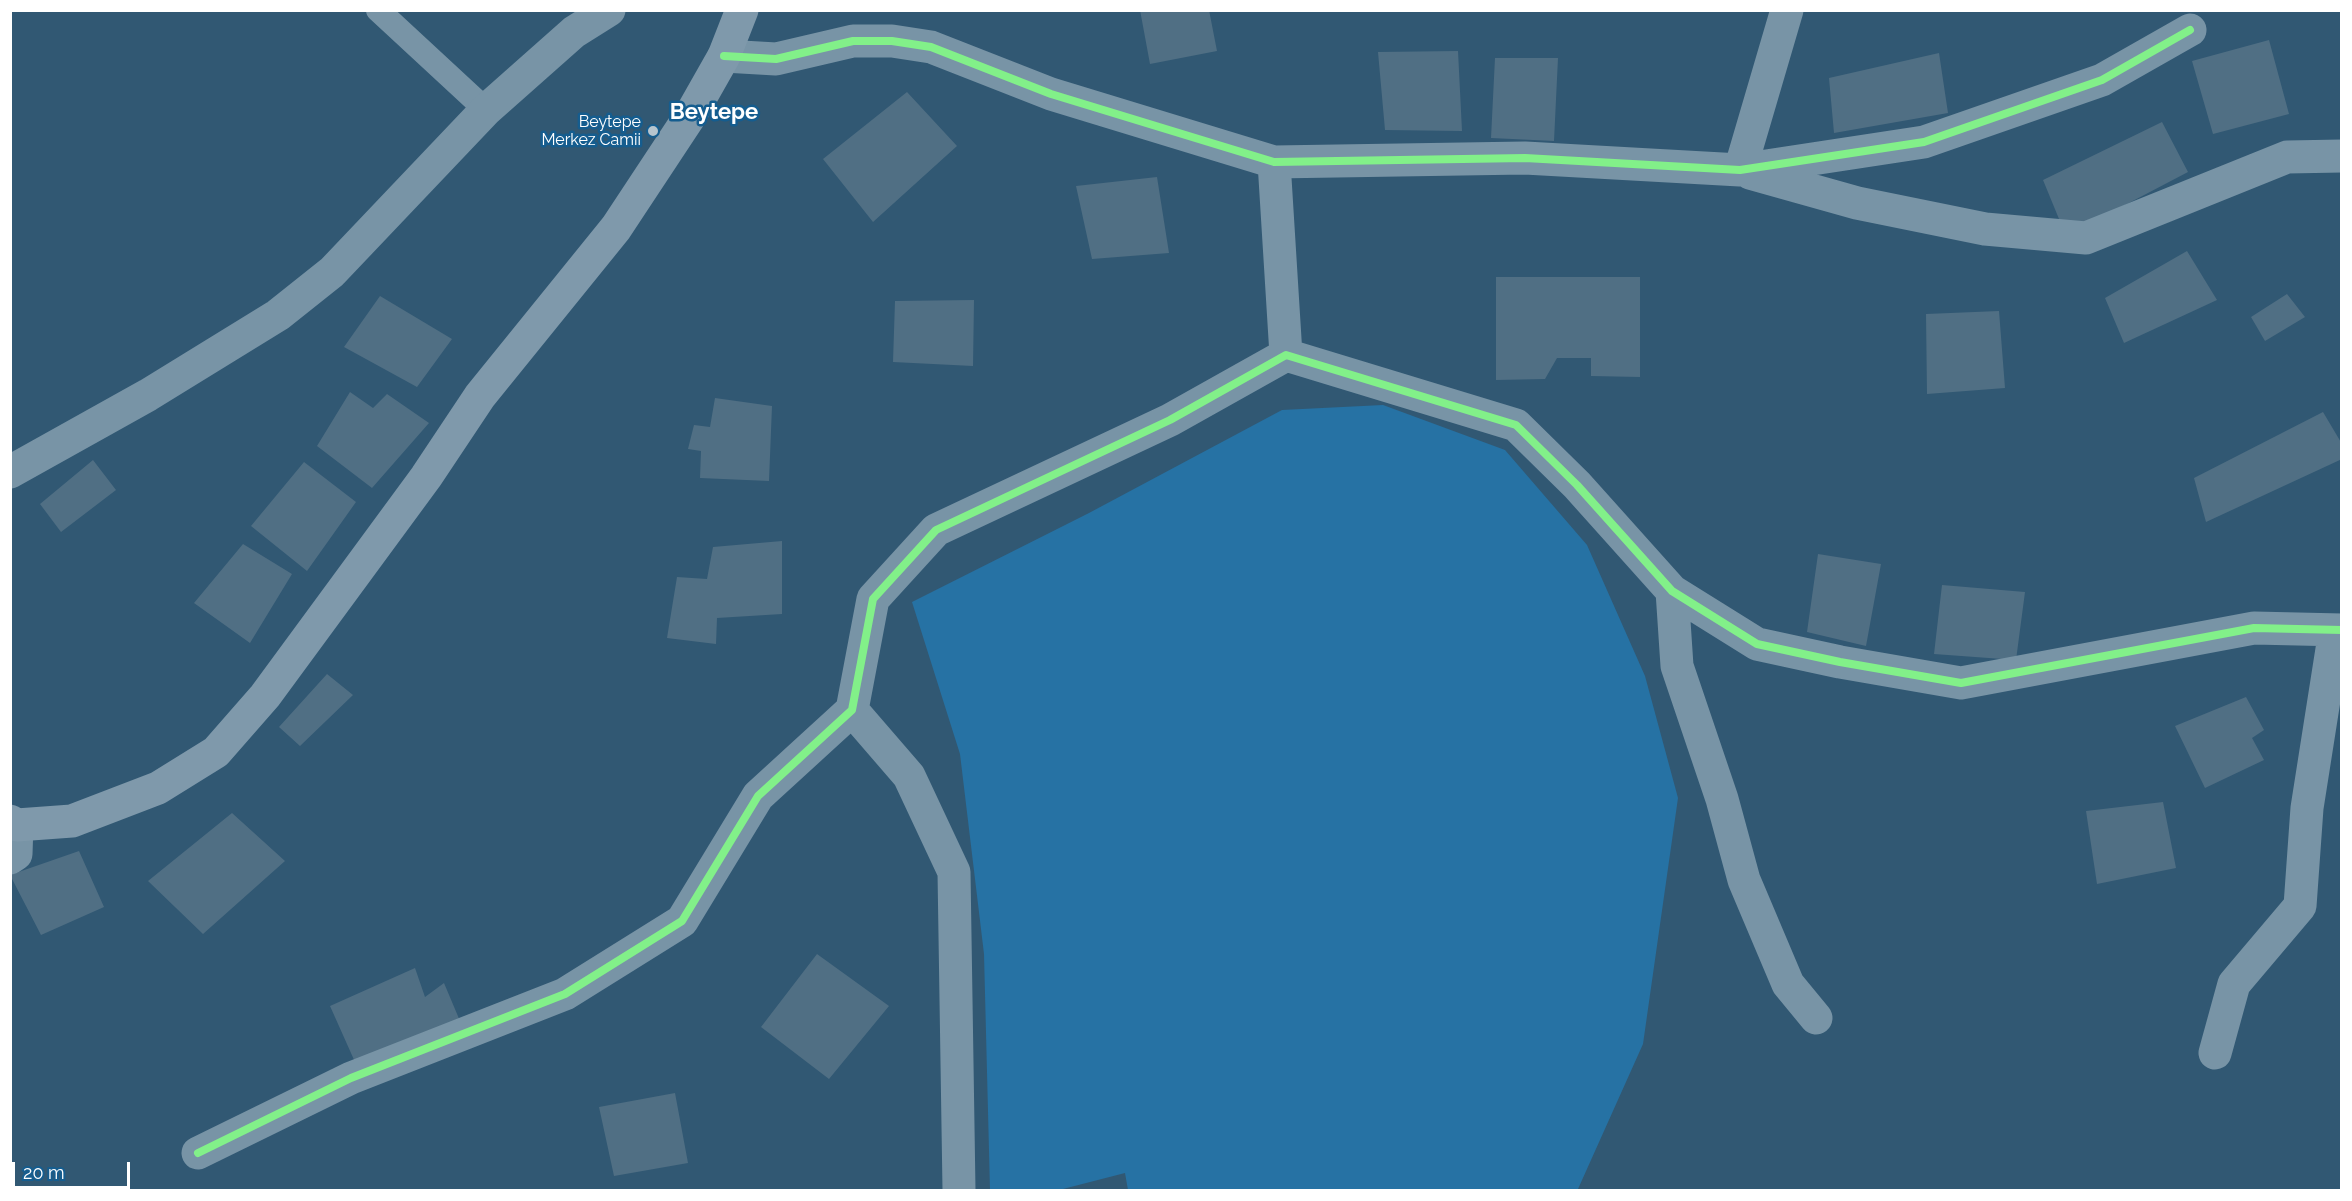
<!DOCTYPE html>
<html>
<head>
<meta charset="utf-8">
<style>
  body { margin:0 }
  #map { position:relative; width:2352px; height:1201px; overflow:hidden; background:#315873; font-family:Raleway,sans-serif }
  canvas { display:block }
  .frame { position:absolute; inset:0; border:12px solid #fff; pointer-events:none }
  .scale { position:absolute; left:12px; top:1162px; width:118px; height:27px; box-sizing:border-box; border:3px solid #fff; border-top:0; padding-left:8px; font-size:18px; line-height:21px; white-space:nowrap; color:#fff; -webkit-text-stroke:4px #155d8f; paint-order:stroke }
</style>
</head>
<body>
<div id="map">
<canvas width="2352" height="1201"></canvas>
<div class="frame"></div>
<div class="scale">20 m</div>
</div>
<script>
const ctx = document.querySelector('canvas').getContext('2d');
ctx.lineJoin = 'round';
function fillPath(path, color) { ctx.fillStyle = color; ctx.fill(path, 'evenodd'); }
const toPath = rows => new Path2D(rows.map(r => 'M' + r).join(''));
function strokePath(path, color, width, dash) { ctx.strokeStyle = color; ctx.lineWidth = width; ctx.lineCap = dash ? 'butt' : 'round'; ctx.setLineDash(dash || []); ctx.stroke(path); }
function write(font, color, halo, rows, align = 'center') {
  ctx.font = font + ' Raleway,sans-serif'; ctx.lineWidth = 5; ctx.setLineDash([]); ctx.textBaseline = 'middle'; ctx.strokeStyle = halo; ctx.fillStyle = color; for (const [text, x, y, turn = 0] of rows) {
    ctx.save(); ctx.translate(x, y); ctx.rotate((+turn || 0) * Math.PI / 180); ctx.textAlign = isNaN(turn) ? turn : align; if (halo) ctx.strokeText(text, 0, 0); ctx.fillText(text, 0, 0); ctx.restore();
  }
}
const green = toPath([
  [1383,405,1505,450,1587,545,1645,676,1678,798,1643,1044,1578,1189,1128,1190,1125,1173,1059,1190,990,1190,984,954,960,754,912,602,1089,513,1282,410]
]);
const building = toPath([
  [1140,10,1209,10,1217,51,1150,64],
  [2269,40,2289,114,2213,134,2192,61],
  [1458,51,1462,131,1385,130,1378,52],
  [1939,53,1948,113,1834,133,1829,78],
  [1495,58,1558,58,1554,141,1491,138],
  [907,92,957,146,873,222,823,159],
  [2162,122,2188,172,2066,236,2043,180],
  [1157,177,1169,253,1092,259,1076,186],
  [2187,251,2217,300,2124,343,2105,298],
  [1496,277,1640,277,1640,377,1591,376,1591,358,1557,358,1545,379,1496,380],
  [2287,294,2305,317,2265,341,2251,317],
  [380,296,452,339,417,387,344,347],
  [974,300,973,366,893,362,895,301],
  [1999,311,2005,388,1927,394,1926,314],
  [350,392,373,408,387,394,429,423,372,488,317,446],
  [715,398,772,406,769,481,700,478,701,451,688,449,694,425,710,427],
  [2323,412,2342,444,2342,459,2206,522,2194,478],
  [93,460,116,490,61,532,40,504],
  [304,462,356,502,307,571,251,526],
  [782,541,782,614,717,618,716,644,667,638,677,577,707,579,713,547],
  [243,544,292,574,250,643,194,603],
  [1818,554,1881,564,1866,646,1807,632],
  [1942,585,2025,592,2016,660,1934,654],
  [327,674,353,695,300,746,279,727],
  [2246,697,2264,730,2252,738,2264,760,2205,788,2175,726],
  [2163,802,2176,868,2097,884,2086,811],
  [232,813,285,861,203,934,148,881],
  [79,851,104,907,41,935,10,875],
  [817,954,889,1006,829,1079,761,1027],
  [415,968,425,997,444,983,460,1021,355,1062,330,1006],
  [675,1093,688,1163,614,1176,599,1107]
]);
const lane = toPath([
  [378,10,486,110]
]);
const street = toPath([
  [724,56,776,59,853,41,892,41,931,47,1051,94,1274,162,1525,158,1740,170,1924,142,2102,80,2190,30],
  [1274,162,1286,355],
  [1740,170,1787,10],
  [1750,173,1857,203,1985,229,2086,238,2287,157,2342,156],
  [10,472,148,395,278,315,332,272,486,110,574,32,609,10],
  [1672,591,1677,666,1722,799,1744,880,1788,984,1816,1018],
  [852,710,909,776,954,872,959,1190],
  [10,858,16,854,17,825],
  [2215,1053,2234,984,2300,906,2307,808,2335,630],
  [198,1153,351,1078,565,994,682,921,758,796,852,710,873,599,936,530,1170,420,1286,355,1516,425,1577,485,1672,591,1757,644,1840,662,1961,683,2254,628,2342,630]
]);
const secondary = toPath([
  [10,821,17,825,72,821,158,788,216,752,265,696,426,477,480,396,616,228,690,116,724,56,742,10]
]);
const cycleway = toPath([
  [724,56,776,59,853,41,892,41,931,47,1051,94,1274,162,1525,158,1740,170,1924,142,2102,80,2190,30],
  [198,1153,351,1078,565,994,682,921,758,796,852,710,873,599,936,530,1170,420,1286,355,1516,425,1577,485,1672,591,1757,644,1840,662,1961,683,2254,628,2342,630]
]);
const markers = [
  [653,131,6,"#b7c5ce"]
];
const poiNames = [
  ["Beytepe",641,122],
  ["Merkez Camii",641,140]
];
const districtNames = [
  ["Beytepe",714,112]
];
fillPath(green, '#2672a4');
fillPath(building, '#506f84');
strokePath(lane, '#7894a6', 24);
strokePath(street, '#7894a6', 33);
strokePath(secondary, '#7f99ab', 33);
strokePath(cycleway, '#82f089', 8);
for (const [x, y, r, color] of markers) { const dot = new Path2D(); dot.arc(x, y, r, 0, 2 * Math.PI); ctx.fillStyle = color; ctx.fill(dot); strokePath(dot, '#155d8f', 2); }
write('16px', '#fff', '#155d8f', poiNames, 'right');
write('bold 22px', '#fff', '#155d8f', districtNames);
</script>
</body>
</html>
